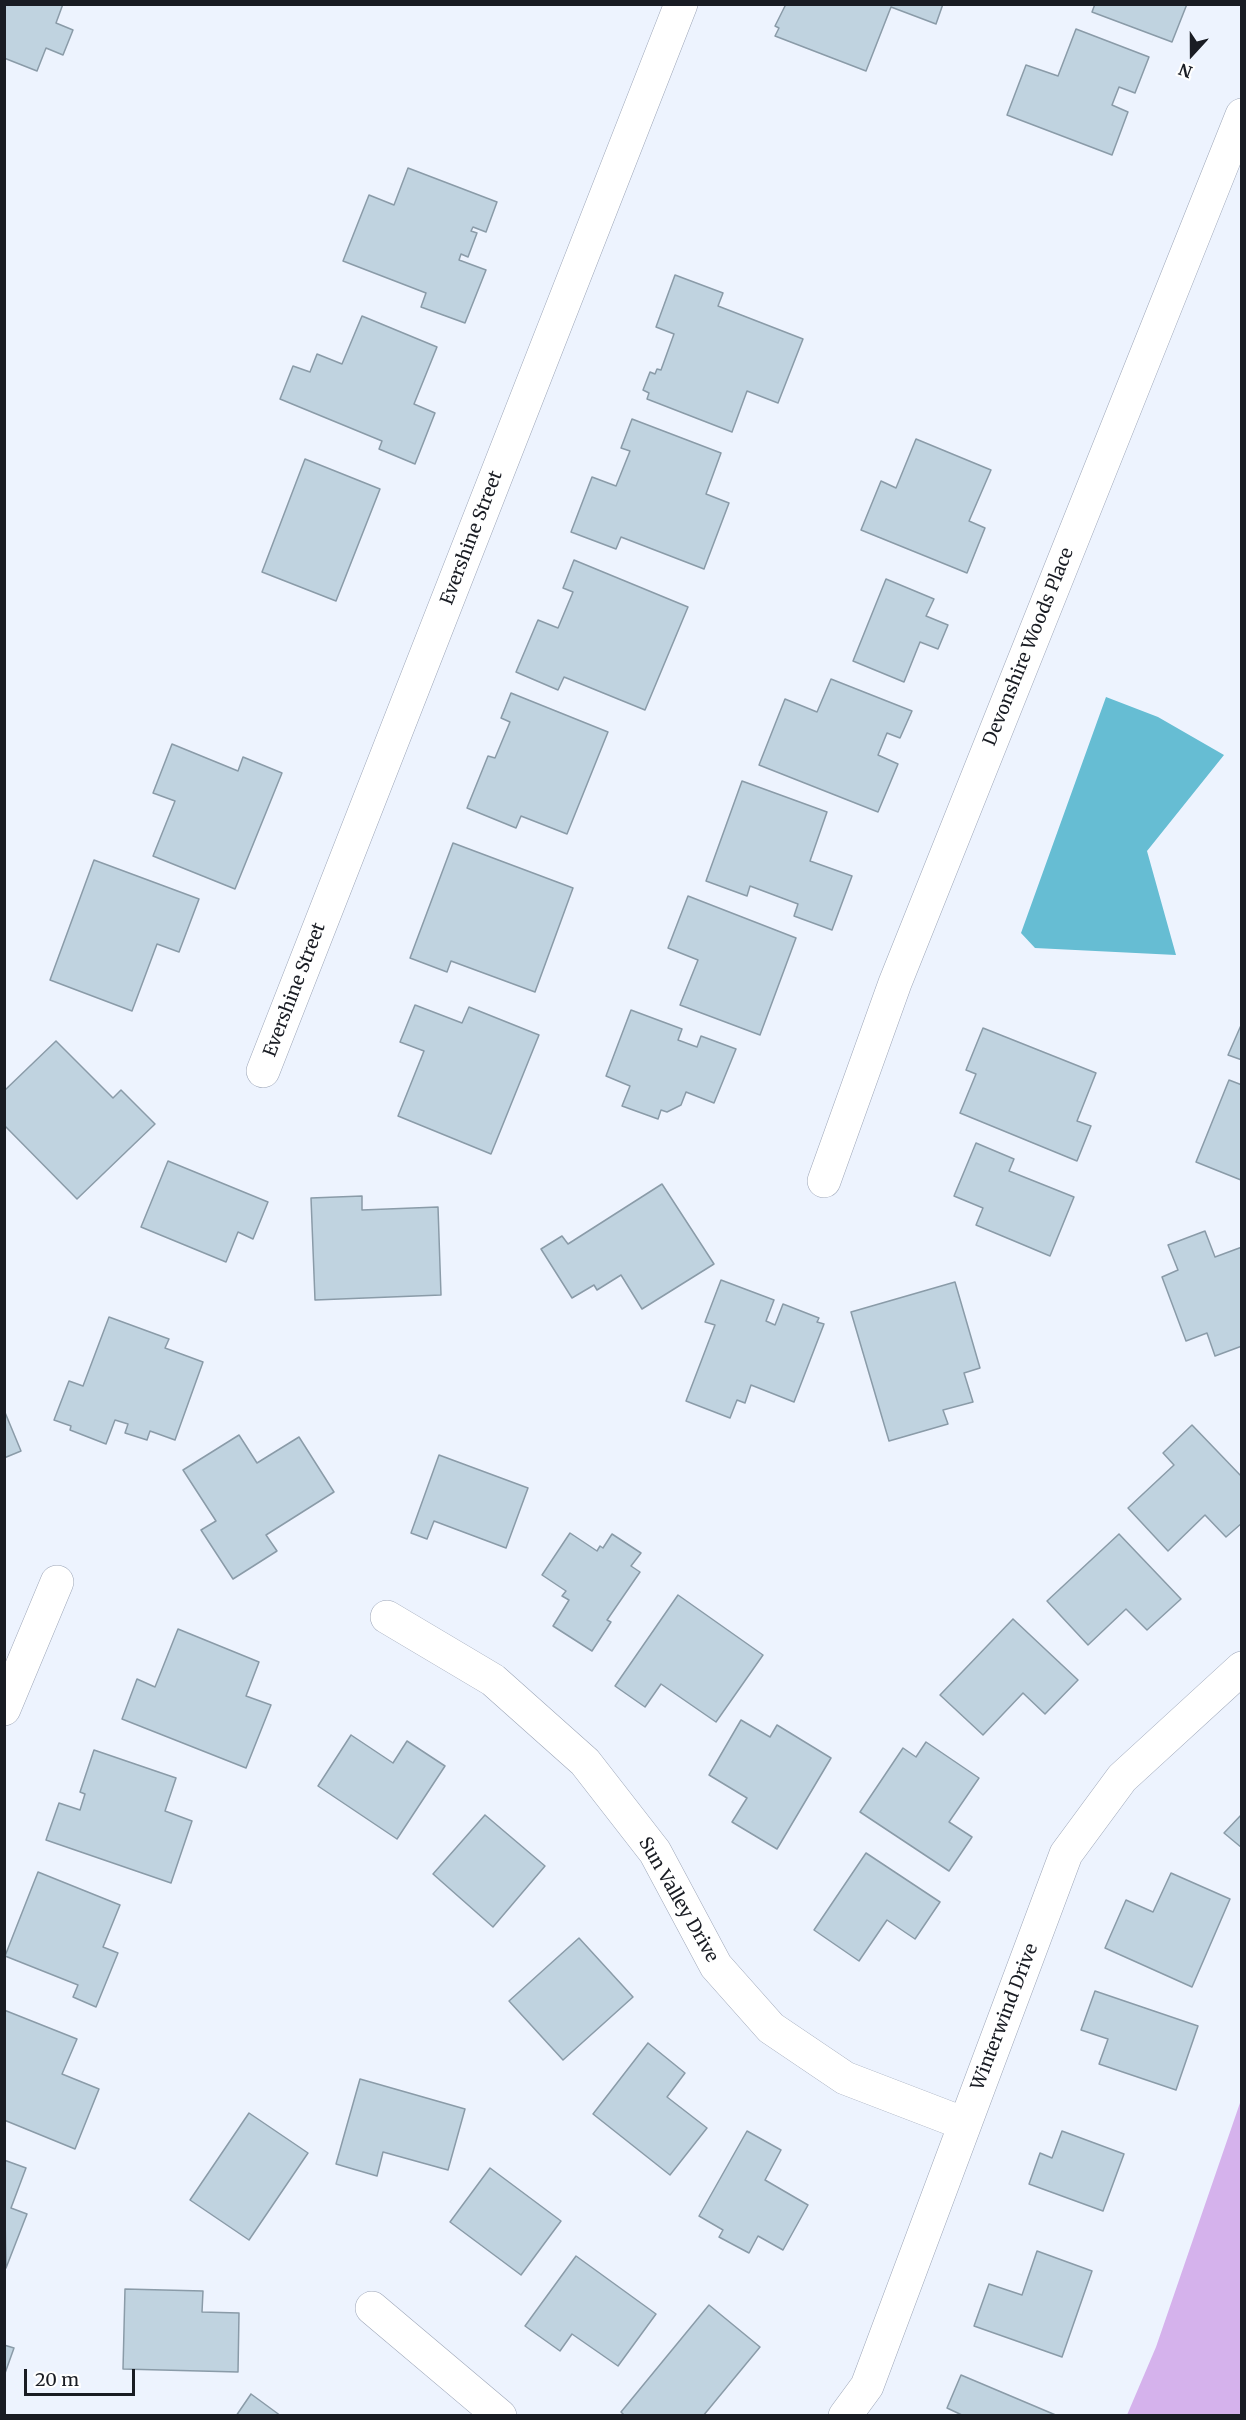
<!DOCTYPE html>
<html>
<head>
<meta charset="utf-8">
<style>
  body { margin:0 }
  #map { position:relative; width:1246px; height:2420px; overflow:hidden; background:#edf3fe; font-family:Merriweather,serif }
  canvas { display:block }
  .frame { position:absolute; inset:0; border:6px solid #191c23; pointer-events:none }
  .north { position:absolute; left:1162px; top:24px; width:60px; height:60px; -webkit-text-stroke:4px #fff; paint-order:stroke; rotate:201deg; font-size:16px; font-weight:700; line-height:24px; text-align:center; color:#191c23 }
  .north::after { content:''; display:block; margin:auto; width:21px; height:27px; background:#191c23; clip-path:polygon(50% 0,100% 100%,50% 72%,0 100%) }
  .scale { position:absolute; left:24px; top:2369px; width:111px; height:27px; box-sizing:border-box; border:3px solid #191c23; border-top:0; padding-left:8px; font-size:18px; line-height:21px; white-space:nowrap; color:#191c23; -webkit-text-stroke:4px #fff; paint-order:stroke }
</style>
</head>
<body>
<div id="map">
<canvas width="1246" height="2420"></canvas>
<div class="frame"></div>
<div class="north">N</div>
<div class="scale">20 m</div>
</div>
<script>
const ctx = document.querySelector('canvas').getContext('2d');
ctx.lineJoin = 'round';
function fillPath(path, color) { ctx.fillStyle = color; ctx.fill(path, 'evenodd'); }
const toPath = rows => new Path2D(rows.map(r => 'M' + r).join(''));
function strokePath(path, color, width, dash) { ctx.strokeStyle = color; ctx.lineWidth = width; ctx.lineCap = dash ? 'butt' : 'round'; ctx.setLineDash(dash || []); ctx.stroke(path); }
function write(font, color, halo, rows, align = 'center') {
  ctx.font = font + ' Merriweather,serif'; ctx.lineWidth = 4.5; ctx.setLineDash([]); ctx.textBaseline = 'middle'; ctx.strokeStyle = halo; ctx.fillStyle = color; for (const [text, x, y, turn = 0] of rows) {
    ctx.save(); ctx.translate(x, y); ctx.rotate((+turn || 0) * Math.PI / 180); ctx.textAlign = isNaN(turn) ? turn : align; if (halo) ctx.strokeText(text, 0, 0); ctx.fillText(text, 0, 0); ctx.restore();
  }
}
const forest = toPath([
  [1241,2100,1241,2415,1127,2415,1156,2347]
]);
const water = toPath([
  [1106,697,1158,717,1224,755,1147,851,1176,955,1035,948,1021,933]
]);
const building = toPath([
  [4,4,63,4,56,23,73,30,63,55,46,48,37,71,4,58,4,4],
  [786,4,943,4,936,24,891,7,866,71,775,36,779,28,775,26,786,4],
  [1095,4,1187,4,1172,42,1092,12,1095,4],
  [1076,29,1149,57,1135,93,1119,87,1112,105,1128,112,1112,155,1007,115,1026,65,1058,76,1076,29],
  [408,168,497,202,486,232,473,227,471,231,477,233,468,257,461,254,459,260,486,270,465,323,421,307,426,293,343,261,369,195,394,205,408,168],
  [675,275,723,293,718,306,803,339,778,403,747,391,732,432,647,399,649,393,643,390,650,372,655,374,657,369,661,370,674,334,656,327,675,275],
  [362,316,437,347,414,404,435,413,415,464,379,449,382,441,280,399,293,366,310,372,317,354,342,364,362,316],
  [632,419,721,453,706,494,729,503,704,569,621,537,616,549,571,532,592,477,616,486,630,451,621,448,632,419],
  [916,439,991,470,969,521,985,528,967,573,861,530,881,481,896,488,916,439],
  [305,459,380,489,336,601,262,572,305,459],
  [574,560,688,607,645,710,564,677,558,690,516,672,538,620,558,628,573,592,563,588,574,560],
  [886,579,934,599,926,616,948,625,938,649,920,642,904,682,853,661,886,579],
  [831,679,912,711,900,738,887,733,878,755,898,764,878,812,759,765,785,699,817,712,831,679],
  [511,693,608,732,567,834,521,816,516,828,467,808,488,756,495,758,510,722,501,718,511,693],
  [172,744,238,771,243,757,282,773,235,889,153,856,175,801,153,793,172,744],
  [742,781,827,812,810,861,852,876,832,930,794,916,798,904,750,886,747,896,706,881,742,781],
  [453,843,573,888,535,992,451,961,447,972,410,958,453,843],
  [94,860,199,899,179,952,157,944,132,1011,50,980,94,860],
  [688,896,796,938,760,1035,680,1005,698,960,668,948,688,896],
  [415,1005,462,1023,469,1007,539,1035,491,1154,398,1116,424,1051,400,1042,415,1005],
  [631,1010,682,1029,678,1040,697,1047,701,1036,736,1049,714,1103,686,1092,681,1105,667,1112,661,1110,658,1119,622,1106,630,1086,606,1076,631,1010],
  [1242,1023,1242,1060,1228,1055,1242,1023],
  [983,1028,1096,1073,1077,1121,1091,1126,1077,1161,960,1113,976,1074,966,1070,983,1028],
  [56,1041,113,1098,121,1090,155,1124,77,1199,4,1125,4,1091,56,1041],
  [1229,1080,1242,1085,1241,1180,1196,1162,1229,1080],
  [976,1143,1014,1159,1009,1171,1074,1197,1050,1256,976,1225,983,1208,954,1196,976,1143],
  [168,1161,268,1202,253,1239,238,1232,226,1262,141,1227,168,1161],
  [662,1184,714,1264,642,1309,621,1275,597,1290,594,1285,572,1298,541,1249,562,1236,568,1244,662,1184],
  [362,1196,362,1210,438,1207,441,1295,315,1300,311,1198,362,1196],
  [1205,1231,1215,1257,1242,1247,1242,1346,1215,1356,1207,1333,1186,1341,1162,1277,1178,1270,1168,1245,1205,1231],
  [721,1280,774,1300,766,1321,775,1325,783,1304,819,1318,817,1322,824,1324,794,1402,751,1385,745,1403,737,1400,730,1418,686,1401,715,1325,705,1322,721,1280],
  [955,1282,980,1368,964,1373,973,1402,943,1410,948,1424,889,1441,851,1312,955,1282],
  [109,1317,169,1339,165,1348,203,1362,175,1440,150,1431,147,1440,125,1433,128,1424,115,1420,106,1444,70,1430,71,1426,54,1420,69,1381,83,1386,109,1317],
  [4,1410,21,1451,4,1458,4,1410],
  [1192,1425,1242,1477,1242,1523,1226,1537,1205,1515,1168,1551,1128,1508,1174,1465,1163,1453,1192,1425],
  [239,1435,257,1463,299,1437,334,1492,266,1535,277,1551,233,1579,201,1530,216,1521,183,1470,239,1435],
  [439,1455,528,1488,506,1548,434,1521,427,1539,411,1533,439,1455],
  [570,1533,597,1551,600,1546,603,1548,612,1534,641,1553,631,1566,640,1572,607,1620,611,1622,592,1651,553,1626,569,1600,562,1596,566,1591,542,1575,570,1533],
  [1119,1534,1181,1599,1147,1630,1126,1609,1088,1645,1047,1601,1119,1534],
  [678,1595,763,1655,716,1722,661,1684,645,1707,615,1686,678,1595],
  [1013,1619,1078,1680,1045,1714,1023,1693,983,1735,940,1695,1013,1619],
  [178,1629,259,1662,246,1696,271,1705,246,1768,122,1719,137,1679,155,1687,178,1629],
  [741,1720,770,1737,777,1725,831,1758,777,1849,732,1822,747,1798,709,1775,741,1720],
  [351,1735,393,1763,407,1741,445,1766,397,1839,318,1786,351,1735],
  [926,1742,979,1778,949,1822,972,1837,949,1871,860,1812,903,1748,916,1757,926,1742],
  [94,1750,176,1778,165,1811,192,1821,171,1883,46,1840,59,1803,80,1810,85,1794,80,1792,94,1750],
  [1242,1814,1242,1848,1224,1833,1242,1814],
  [485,1815,545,1866,493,1927,433,1874,485,1815],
  [866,1853,940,1902,915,1939,887,1920,859,1961,814,1930,866,1853],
  [38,1872,120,1905,103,1947,118,1953,96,2007,73,1997,78,1985,5,1956,38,1872],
  [1171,1873,1230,1899,1192,1987,1105,1948,1126,1900,1153,1912,1171,1873],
  [579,1938,633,1997,563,2060,509,2001,579,1938],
  [1095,1991,1198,2026,1176,2090,1099,2064,1108,2039,1081,2030,1095,1991],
  [4,2010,77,2039,62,2074,99,2089,75,2149,4,2120,4,2010],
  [648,2043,685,2073,667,2097,707,2128,670,2175,593,2114,648,2043],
  [360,2079,465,2109,448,2170,383,2152,377,2176,336,2164,360,2079],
  [249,2113,308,2153,249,2240,190,2200,249,2113],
  [747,2131,781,2150,765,2180,808,2205,783,2250,758,2236,749,2253,719,2237,723,2230,699,2216,747,2131],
  [1062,2131,1124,2154,1103,2211,1029,2184,1040,2153,1052,2158,1062,2131],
  [4,2160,26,2168,11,2208,27,2214,6,2268,4,2160],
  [490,2168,561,2221,521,2275,450,2222,490,2168],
  [1037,2251,1092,2271,1062,2357,974,2326,989,2284,1022,2295,1037,2251],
  [576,2256,656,2314,618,2366,572,2334,560,2351,525,2326,576,2256],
  [125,2289,203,2291,202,2312,239,2313,238,2372,123,2369,125,2289],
  [709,2305,760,2347,703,2416,625,2416,621,2412,709,2305],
  [4,2345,14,2348,4,2376,4,2345],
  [961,2375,1058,2416,964,2416,947,2408,961,2375],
  [251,2394,281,2416,236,2416,251,2394]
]);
const street = toPath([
  [263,1071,681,4],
  [824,1181,895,983,1242,115],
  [387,1617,493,1680,585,1762,655,1852,716,1966,771,2028,845,2078,965,2124],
  [4,1709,57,1582],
  [372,2308,500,2416],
  [845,2416,867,2386,1066,1854,1122,1778,1242,1668]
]);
const streetNames = [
  ["Evershine Street",472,538,-69],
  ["Devonshire Woods Place",1029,647,-68],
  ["Evershine Street",295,990,-69],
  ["Sun Valley Drive",678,1900,60],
  ["Winterwind Drive",1005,2017,-69]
];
fillPath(forest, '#d5b2ec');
fillPath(water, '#66bdd3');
fillPath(building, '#c0d3e0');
strokePath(building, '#8a9ba8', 1.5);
strokePath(street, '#9da6b8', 34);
strokePath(street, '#fff', 33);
write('18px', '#191c23', '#fff', streetNames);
</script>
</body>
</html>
